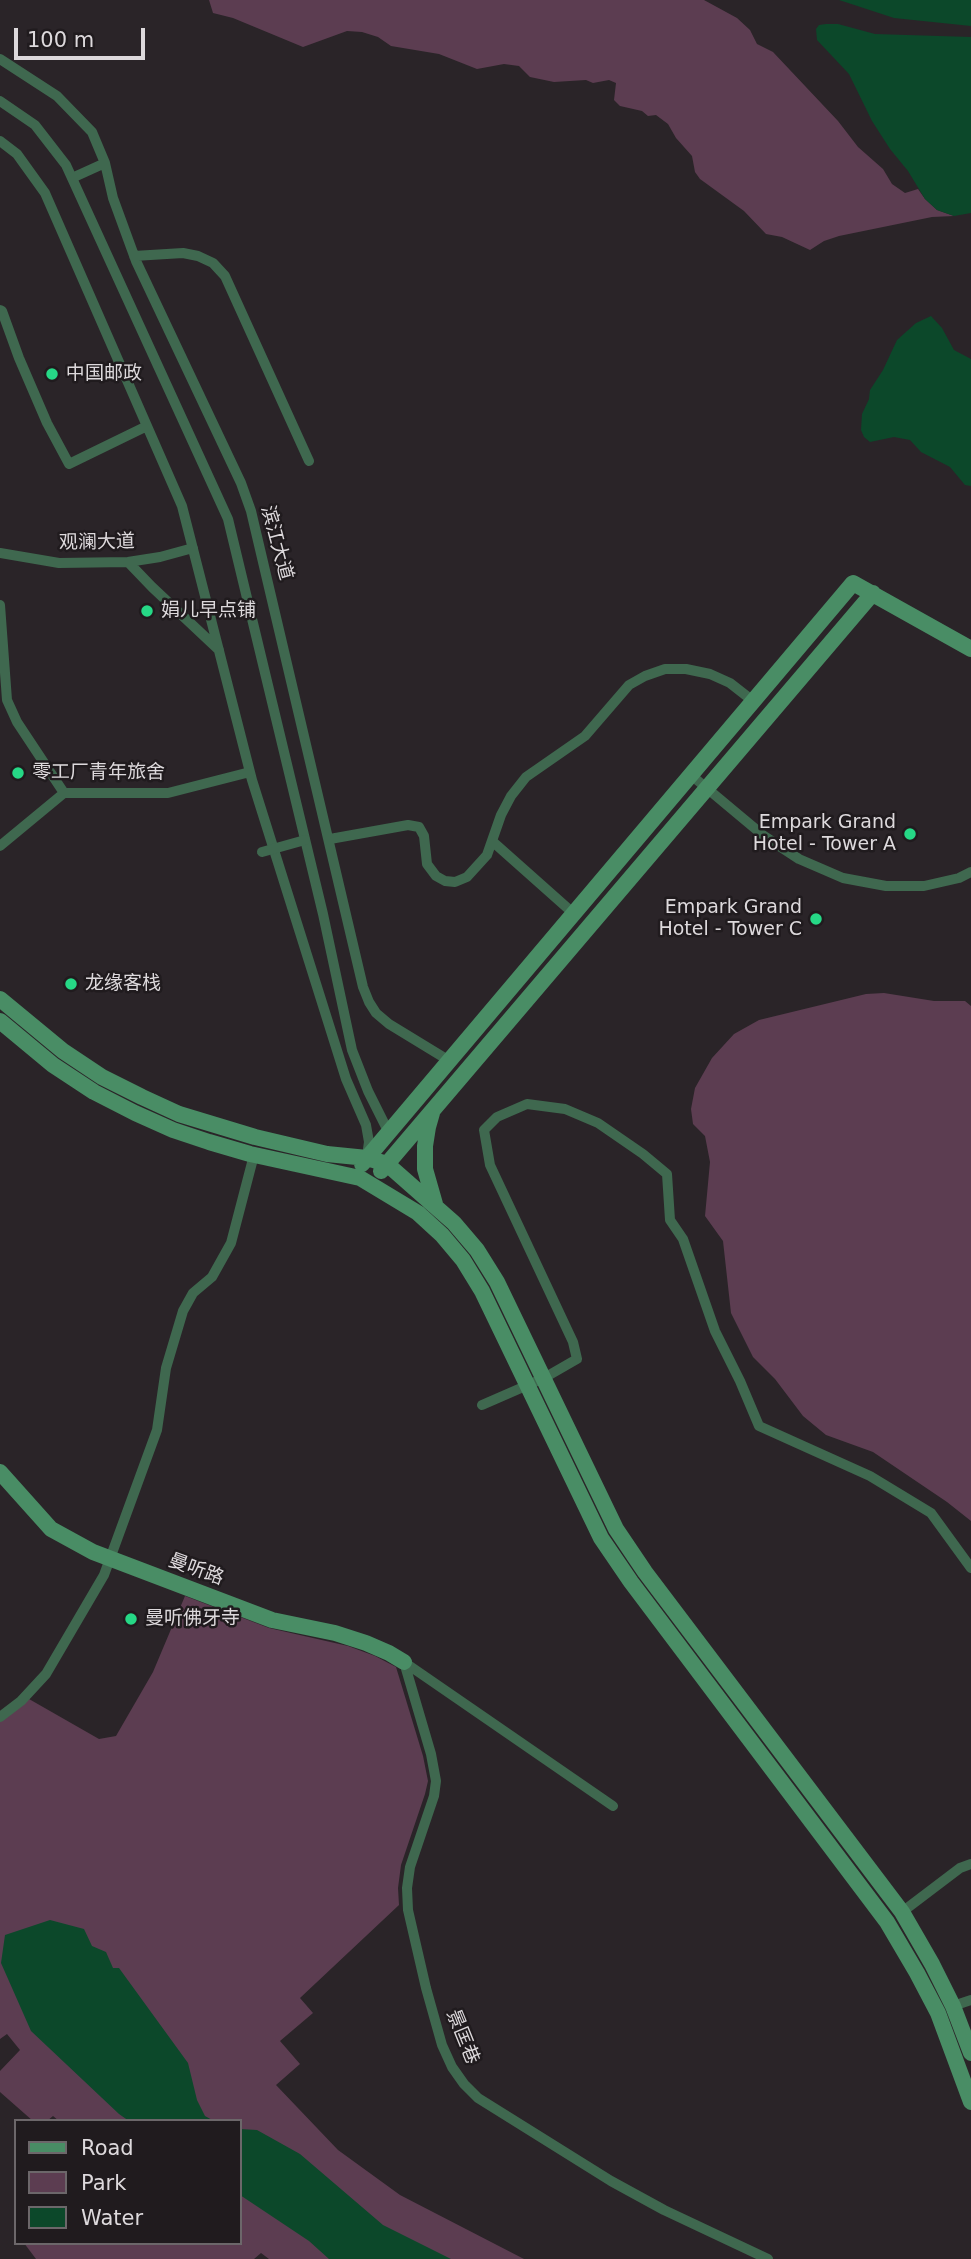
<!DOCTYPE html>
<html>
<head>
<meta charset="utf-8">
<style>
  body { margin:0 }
  #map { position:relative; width:971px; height:2259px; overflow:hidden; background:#2a2428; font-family:"DejaVu Sans",sans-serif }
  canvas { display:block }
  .legend { position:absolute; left:14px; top:2119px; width:228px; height:126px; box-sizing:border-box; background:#201b1e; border:2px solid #6c676a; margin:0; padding:9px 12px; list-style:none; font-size:21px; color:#ddd9dc }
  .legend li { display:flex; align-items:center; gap:14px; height:35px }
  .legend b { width:35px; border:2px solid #6c676a }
  .scale { position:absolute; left:14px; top:28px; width:131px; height:32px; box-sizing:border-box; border:4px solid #ddd9dc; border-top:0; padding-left:9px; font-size:21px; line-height:24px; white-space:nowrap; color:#ddd9dc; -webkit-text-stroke:5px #201b1e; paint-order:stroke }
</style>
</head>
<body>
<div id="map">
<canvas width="971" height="2259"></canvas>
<ul class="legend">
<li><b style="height:9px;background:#498d65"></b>Road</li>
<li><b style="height:19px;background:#5c3d51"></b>Park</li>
<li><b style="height:19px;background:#0c482a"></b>Water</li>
</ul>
<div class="scale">100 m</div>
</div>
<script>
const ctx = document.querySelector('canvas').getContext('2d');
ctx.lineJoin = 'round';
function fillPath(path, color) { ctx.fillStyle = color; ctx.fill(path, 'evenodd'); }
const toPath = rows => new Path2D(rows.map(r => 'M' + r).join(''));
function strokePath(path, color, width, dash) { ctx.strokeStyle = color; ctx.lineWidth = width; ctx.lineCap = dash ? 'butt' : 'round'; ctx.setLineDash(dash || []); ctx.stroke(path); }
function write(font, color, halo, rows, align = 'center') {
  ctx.font = font + ' "DejaVu Sans","Noto Sans SC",sans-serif'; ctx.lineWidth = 5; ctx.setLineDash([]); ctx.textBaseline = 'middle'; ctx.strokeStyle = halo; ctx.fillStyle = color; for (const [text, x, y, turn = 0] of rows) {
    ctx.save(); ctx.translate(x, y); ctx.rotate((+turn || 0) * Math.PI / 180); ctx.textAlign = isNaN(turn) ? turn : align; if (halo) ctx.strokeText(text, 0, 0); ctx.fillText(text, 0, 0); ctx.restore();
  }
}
const green = toPath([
  [209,0,704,0,737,18,750,30,757,44,773,52,838,121,858,147,883,169,892,184,905,193,918,189,925,199,937,210,954,216,932,217,839,236,824,241,810,250,782,237,766,234,744,211,700,179,695,172,692,156,676,138,668,124,656,115,648,116,642,111,620,106,614,100,616,83,609,80,593,83,586,80,554,82,530,77,519,66,504,64,477,69,439,54,391,46,378,37,362,32,347,31,303,47,233,18,213,13],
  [884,993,934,1001,965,1001,971,1006,971,1521,947,1502,873,1452,826,1435,803,1416,775,1379,753,1357,731,1313,723,1241,705,1216,710,1162,705,1136,693,1124,691,1109,695,1088,712,1058,734,1034,759,1020,866,994],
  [185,1596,269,1628,348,1646,375,1656,396,1667,423,1756,428,1781,425,1794,401,1865,398,1888,399,1905,300,1998,313,2013,280,2041,300,2064,276,2085,338,2150,400,2195,524,2259,269,2259,261,2253,254,2259,36,2259,24,2243,240,2243,240,2121,59,2121,53,2116,47,2121,33,2121,0,2092,0,2071,20,2050,7,2034,0,2039,0,1719,29,1699,99,1739,116,1736,153,1672]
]);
const water = toPath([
  [839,0,971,0,971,26,894,18],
  [826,24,838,24,875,34,971,37,971,213,954,216,937,210,925,199,908,171,890,149,872,121,849,74,817,40,816,29,819,25],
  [931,316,942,328,954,350,971,359,971,486,965,485,950,467,921,452,910,440,894,437,870,442,864,437,861,430,862,414,869,399,870,390,883,370,897,340,916,323],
  [50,1920,84,1929,92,1946,106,1952,113,1968,119,1968,188,2063,197,2100,205,2116,214,2121,129,2121,119,2114,31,2031,1,1963,5,1935],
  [240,2129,257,2130,300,2154,383,2225,451,2259,329,2259,309,2241,240,2195]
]);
const street = toPath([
  [0,59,57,96,92,132,105,163,113,198,136,261,241,483,251,511,363,987,369,1002,376,1013,389,1024,448,1060],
  [0,101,35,125,66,165,228,519,323,914,352,1050,368,1091,388,1131],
  [0,141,17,154,45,193,182,506,252,780,346,1079,366,1125,369,1142,367,1156],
  [72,178,105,163],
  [134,256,183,253,198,256,213,263,225,276,309,461],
  [0,310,2,311,19,358,47,423,69,464,147,426],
  [0,553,59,563,128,562,160,557,193,548],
  [128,562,152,587,219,650],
  [0,605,7,700,17,722,64,793],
  [691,775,764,836,799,859,843,878,886,886,924,886,959,878,971,872],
  [330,839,408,825,419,827,424,836,427,864,436,876,445,881,455,882,467,877,487,855,501,815,511,796,526,777,585,736,629,685,645,676,665,669,686,669,710,674,730,683,753,701],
  [492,841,573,913],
  [0,846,64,793,168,793,250,772],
  [482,1405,544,1378,577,1359,573,1342,490,1165,484,1130,497,1117,527,1104,565,1109,598,1123,643,1154,667,1174,670,1220,683,1239,715,1331,740,1381,759,1426,870,1476,931,1513,971,1568],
  [404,1662,431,1754,436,1781,434,1796,410,1867,407,1888,408,1910,426,1988,442,2045,452,2067,464,2084,478,2098,611,2181,664,2210,768,2259],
  [404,1662,613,1806],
  [0,1717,21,1701,46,1674,104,1575,157,1430,166,1368,183,1311,193,1293,212,1277,231,1243,254,1155],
  [902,1912,960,1868,971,1864],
  [953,2006,971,2000]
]);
const secondary = toPath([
  [0,999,63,1051,102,1077,142,1097,179,1114,255,1137,327,1154,367,1158,387,1164,454,1223,477,1250,497,1282,616,1529,645,1572,902,1912,932,1964,953,2006,971,2053],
  [0,1021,53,1065,94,1092,135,1113,173,1130,209,1142,250,1154,360,1178,418,1213,442,1235,463,1260,482,1291,601,1538,631,1582,887,1922,917,1973,938,2013,971,2102],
  [432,1113,428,1127,425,1146,425,1169,435,1204],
  [362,1164,853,583,971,649],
  [381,1171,873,593],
  [0,1472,51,1529,93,1552,272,1620,335,1633,366,1643,389,1653,404,1662]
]);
const streetBridge = toPath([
  [262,852,305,840]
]);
const markers = [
  [52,374,7,"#26d886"],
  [147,611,7,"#26d886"],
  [18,773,7,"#26d886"],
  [910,834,7,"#26d886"],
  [816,919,7,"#26d886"],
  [71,984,7,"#26d886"],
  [131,1619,7,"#26d886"]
];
const poiNames = [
  ["中国邮政",66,374],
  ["娟儿早点铺",161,611],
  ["零工厂青年旅舍",32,773],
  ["Empark Grand",896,823,"right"],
  ["Hotel - Tower A",896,845,"right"],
  ["Empark Grand",802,908,"right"],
  ["Hotel - Tower C",802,930,"right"],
  ["龙缘客栈",85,984],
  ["曼听佛牙寺",145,1619]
];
const streetNames = [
  ["观澜大道",97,543,-1],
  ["滨江大道",276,543,75],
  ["曼听路",196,1570,20],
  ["景匡巷",462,2037,68]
];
fillPath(green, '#5c3d51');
fillPath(water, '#0c482a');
strokePath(street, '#3f684f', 10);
strokePath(secondary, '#498d65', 16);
strokePath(streetBridge, '#3f684f', 10);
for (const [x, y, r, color] of markers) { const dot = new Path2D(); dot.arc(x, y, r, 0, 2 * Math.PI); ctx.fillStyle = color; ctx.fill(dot); strokePath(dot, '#201b1e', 2.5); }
write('19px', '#ddd9dc', '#201b1e', poiNames, 'left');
write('19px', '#ddd9dc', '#201b1e', streetNames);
</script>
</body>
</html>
